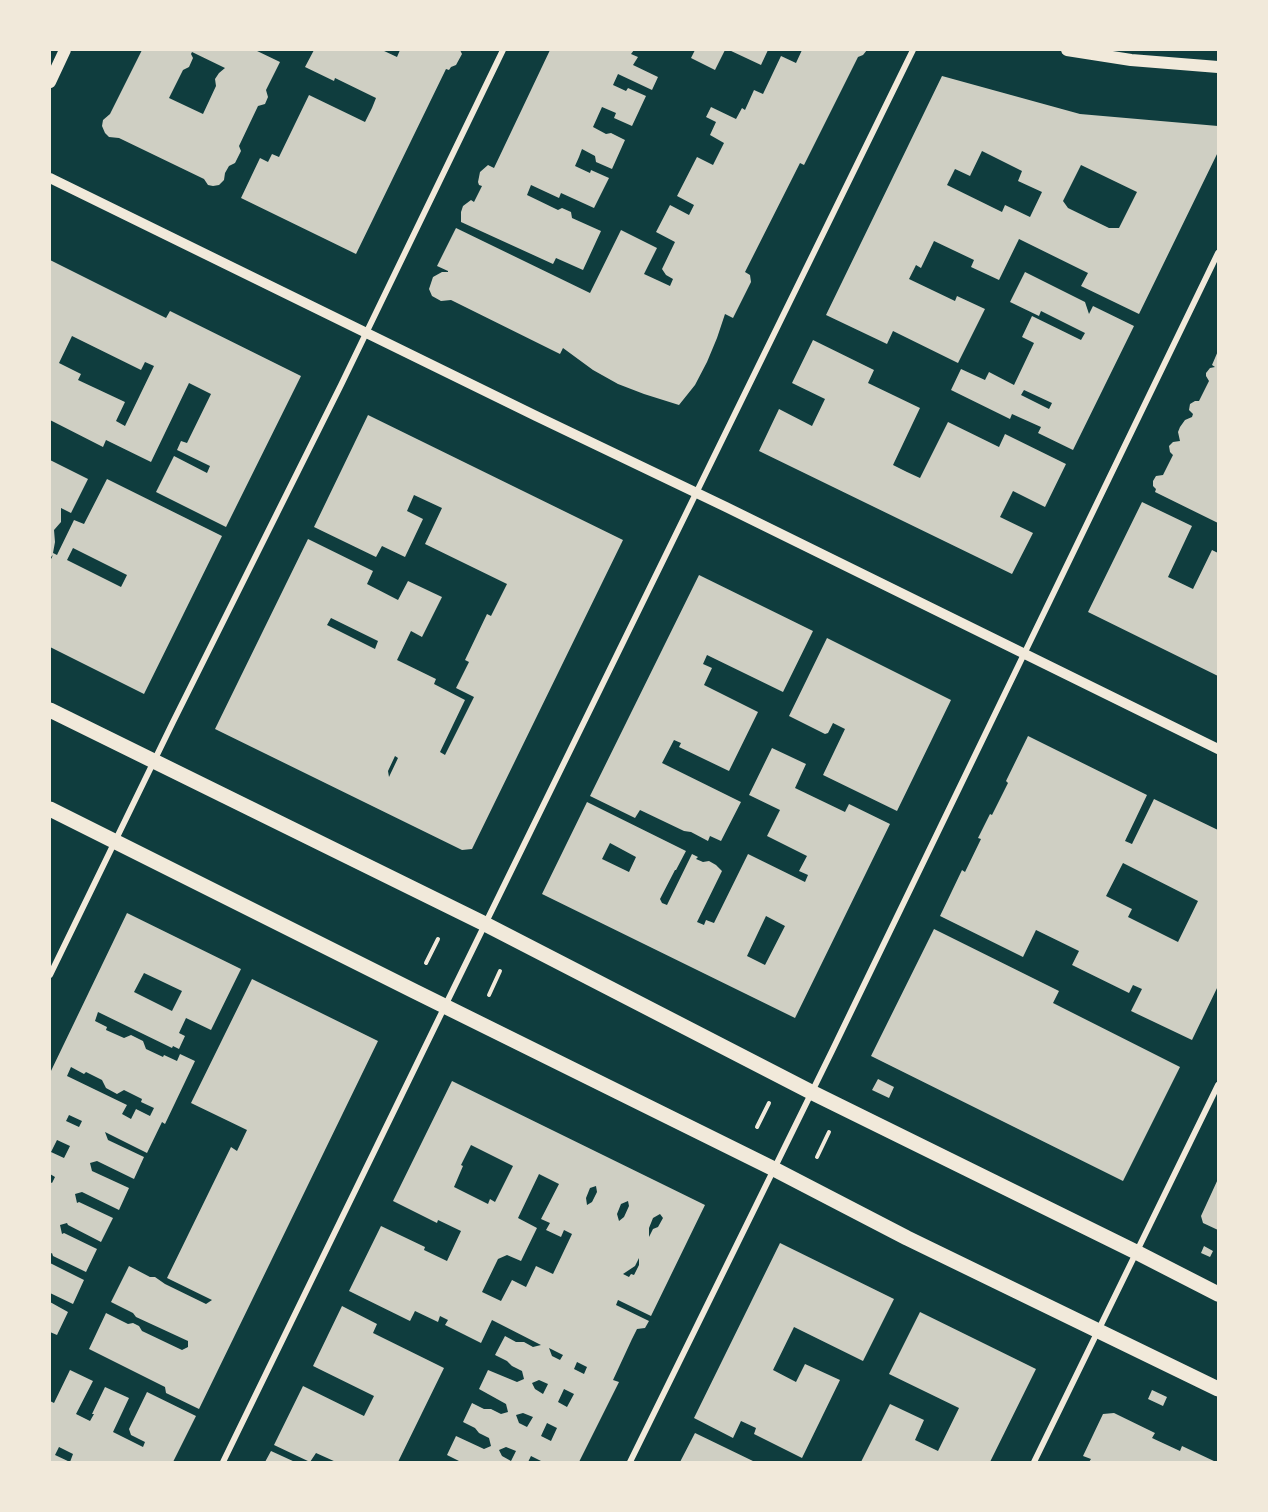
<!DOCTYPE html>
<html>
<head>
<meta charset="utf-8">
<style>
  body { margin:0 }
  #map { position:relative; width:1268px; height:1512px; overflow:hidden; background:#0f3d3e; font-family:"Zilla Slab",serif }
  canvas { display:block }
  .frame { position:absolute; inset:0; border:51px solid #f1e9da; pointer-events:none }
</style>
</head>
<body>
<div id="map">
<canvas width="1268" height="1512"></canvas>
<div class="frame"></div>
</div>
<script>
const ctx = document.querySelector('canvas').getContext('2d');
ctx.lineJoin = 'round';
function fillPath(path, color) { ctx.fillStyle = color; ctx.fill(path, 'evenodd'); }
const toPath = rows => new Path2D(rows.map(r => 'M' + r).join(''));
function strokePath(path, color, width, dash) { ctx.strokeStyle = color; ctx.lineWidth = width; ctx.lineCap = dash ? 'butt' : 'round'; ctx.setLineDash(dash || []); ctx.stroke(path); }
const building = toPath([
  [142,50,255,50,280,62,266,90,268,97,265,104,258,106,239,146,241,151,235,163,229,166,225,173,224,180,219,185,213,186,208,185,204,179,119,138,109,137,105,133,102,126,103,120,110,114],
  [192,52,225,68,219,73,215,79,216,86,203,114,169,98,183,70,189,67,193,58,191,54],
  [314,50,382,50,397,57,400,50,460,50,462,54,456,65,451,67,449,70,446,69,356,254,241,198,260,158,268,162,272,154,279,157,309,95,365,122,372,108,376,98,335,78,334,81,305,67],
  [550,50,634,50,631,54,638,57,633,65,658,77,652,90,618,74,613,85,626,91,628,88,646,96,632,126,614,118,616,113,602,107,593,127,606,134,611,133,625,140,612,169,596,162,595,156,582,149,579,157,575,166,590,173,591,170,609,178,594,208,561,193,559,198,531,185,527,195,558,210,562,208,571,212,572,218,601,231,583,270,556,258,553,264,461,222,461,212,463,206,471,200,474,202,482,186,479,185,478,182,480,172,488,165,494,168],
  [695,50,725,50,715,70,691,58],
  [729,50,768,50,761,65],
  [802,50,867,50,863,55,858,57,804,165,800,163,745,272,750,275,751,282,733,318,725,314,717,338,707,362,695,385,679,405,644,394,618,384,593,370,563,348,560,354,451,300,441,301,432,296,429,289,433,277,442,272,448,272,448,271,437,266,456,228,590,293,621,230,657,248,644,274,670,286,673,279,666,275,662,269,675,242,656,232,670,205,689,215,694,205,677,196,697,157,713,165,724,143,710,135,716,122,706,117,711,107,736,119,742,108,745,110,754,90,763,94,781,56,796,63],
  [942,76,1080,114,1218,126,1218,152,1139,314,1081,286,1088,273,1019,239,999,280,971,267,974,260,934,241,921,268,916,265,909,279,955,301,957,296,985,309,958,363,893,331,887,344,826,315],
  [982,151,1022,171,1018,181,1042,192,1030,217,1005,205,1002,212,947,185,955,169,970,176],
  [1081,165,1137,192,1119,228,1109,228,1068,208,1063,201],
  [50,260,166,318,170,311,301,376,226,527,156,492,174,456,207,473,210,466,177,450,181,441,187,443,211,394,189,383,151,462,106,440,103,447,50,420],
  [72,336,141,370,145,362,154,366,125,426,116,421,125,402,78,380,81,374,59,363],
  [1025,272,1085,302,1089,314,1093,306,1134,326,1073,450,1038,433,1041,427,1012,414,1010,419,951,390,961,369,985,380,989,372,1014,385,1034,343,1022,337,1032,316,1081,340,1085,333,1041,311,1039,316,1010,302],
  [1024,390,1052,403,1049,409,1021,395],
  [813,340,874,370,868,383,920,408,893,465,907,472,920,478,948,422,999,447,1005,434,1066,464,1045,507,1013,491,1000,517,1033,533,1012,574,759,451,779,409,812,426,825,399,792,383],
  [1218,351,1218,523,1155,492,1156,489,1153,486,1153,481,1156,476,1163,475,1173,455,1170,452,1169,446,1173,442,1180,441,1178,432,1180,427,1185,420,1192,417,1193,414,1189,410,1190,404,1195,401,1199,401,1209,381,1206,376,1206,373,1210,368,1215,367,1212,365],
  [368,415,623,540,472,849,462,850,215,729,308,539,373,571,367,584,398,600,408,581,442,597,422,637,411,631,397,660,436,679,434,684,465,700,440,752,445,755,474,697,456,688,469,662,465,660,487,614,491,616,507,584,425,544,442,508,414,495,407,511,423,519,405,557,382,546,376,557,314,527],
  [331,618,378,641,375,649,327,625],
  [395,756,398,758,389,777,388,771],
  [50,460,88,479,71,513,61,508,61,522,54,530,55,542,53,553,57,555,74,520,84,524,107,479,222,536,144,694,50,647,50,561,53,555,50,558],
  [73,548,127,575,121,587,67,560],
  [1142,502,1192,526,1168,577,1193,589,1212,550,1218,553,1218,676,1088,612],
  [699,575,813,631,783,692,707,655,703,664,712,668,704,685,758,712,729,771,679,747,681,743,674,740,662,763,741,802,721,841,710,836,708,841,691,832,684,831,640,810,635,818,590,796],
  [827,638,951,700,897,811,823,775,845,729,833,723,828,733,825,734,789,716],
  [1028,736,1147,795,1125,841,1132,844,1154,799,1218,830,1218,986,1192,1040,1131,1011,1142,989,1133,985,1129,993,1072,965,1079,951,1036,930,1023,957,940,916,962,870,965,872,981,839,978,838,990,814,992,815,1008,783,1006,781],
  [1123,863,1198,901,1178,942,1128,917,1132,909,1106,896],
  [772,748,806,764,795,788,845,812,849,804,890,824,795,1018,542,894,587,802,686,851,676,870,675,870,660,899,662,903,667,905,692,854,698,857,696,859,703,862,709,861,716,865,722,871,697,922,704,925,706,920,714,923,748,854,805,882,808,875,799,871,807,856,767,836,780,810,749,795],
  [610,843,636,857,629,872,602,859],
  [766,916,785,926,765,965,747,956],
  [127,913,241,969,211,1030,186,1018,179,1033,185,1036,179,1049,173,1046,172,1048,98,1012,95,1021,107,1027,106,1030,124,1038,131,1035,143,1041,146,1049,163,1057,164,1055,177,1061,180,1054,195,1061,165,1124,162,1122,147,1153,105,1132,108,1140,144,1157,134,1179,97,1161,90,1163,92,1171,129,1188,119,1210,82,1192,75,1194,77,1203,79,1202,113,1218,101,1242,68,1225,67,1223,60,1225,62,1234,64,1233,97,1249,86,1272,53,1256,52,1253,50,1254,50,1182,52,1183,55,1177,50,1174,50,1073],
  [144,973,182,991,172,1011,134,992],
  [71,1067,84,1074,86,1072,102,1080,106,1088,117,1094,124,1090,142,1099,141,1102,154,1108,150,1116,136,1109,131,1119,122,1114,127,1105,67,1076],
  [69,1115,82,1121,79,1127,66,1121],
  [57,1140,70,1146,64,1158,51,1152],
  [934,929,1059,991,1053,1003,1180,1067,1123,1181,871,1056],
  [252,979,378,1041,199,1409,166,1393,165,1387,89,1349,106,1313,128,1324,133,1323,139,1326,142,1331,182,1350,188,1347,188,1341,136,1317,133,1313,111,1302,129,1266,150,1277,155,1277,165,1284,206,1304,212,1300,167,1278,231,1147,237,1151,247,1130,191,1103],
  [878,1079,894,1087,889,1098,872,1090],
  [452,1081,705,1205,651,1316,618,1300,616,1305,649,1321,645,1328,637,1329,632,1339,613,1380,619,1382,579,1462,540,1462,541,1461,531,1456,528,1462,461,1462,447,1455,456,1436,484,1449,491,1446,489,1438,479,1433,475,1428,463,1422,472,1403,484,1409,491,1409,501,1414,508,1412,506,1404,479,1389,488,1370,517,1382,524,1379,522,1371,512,1366,507,1361,495,1355,505,1336,516,1342,524,1342,533,1347,541,1345,492,1320,481,1343,445,1325,448,1320,440,1316,438,1322,415,1311,410,1321,349,1291,381,1226,425,1247,424,1250,447,1261,461,1231,438,1220,437,1223,393,1201],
  [471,1145,513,1166,495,1202,490,1199,488,1204,454,1187,463,1166,461,1165],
  [539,1174,559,1184,541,1219,550,1223,546,1230,561,1237,564,1230,572,1234,553,1274,536,1266,526,1287,512,1280,501,1301,482,1292,498,1259,507,1255,521,1261,537,1228,518,1218],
  [596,1186,597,1192,592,1202,587,1205,586,1198,590,1188],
  [628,1201,629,1206,624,1217,619,1221,617,1214,621,1204],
  [660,1214,663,1218,658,1227,653,1229,649,1237,649,1228,653,1218],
  [639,1258,639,1265,634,1275,631,1274,629,1277,623,1274,635,1266],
  [549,1348,563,1355,560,1360,552,1356],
  [577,1362,587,1367,584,1374,574,1369],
  [539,1380,548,1384,543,1394,535,1389,532,1383],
  [564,1389,574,1394,567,1407,558,1402],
  [523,1413,533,1417,527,1427,519,1423,516,1415],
  [547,1423,557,1428,551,1441,541,1436],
  [506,1447,516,1451,511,1461,502,1456,499,1450],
  [1218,1179,1218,1230,1203,1223,1201,1216],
  [780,1243,894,1299,863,1361,794,1327,773,1370,796,1382,805,1364,840,1380,802,1458,754,1434,756,1428,741,1421,733,1438,694,1418],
  [1204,1246,1213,1251,1210,1257,1201,1253],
  [50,1263,84,1280,73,1304,50,1293],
  [50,1302,68,1312,57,1335,50,1332],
  [342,1306,377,1324,373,1333,444,1368,398,1462,336,1462,316,1453,310,1462,274,1445,303,1386,364,1416,374,1396,313,1366],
  [920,1312,1036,1369,990,1462,861,1462,890,1404,924,1420,915,1440,938,1451,959,1408,889,1374],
  [70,1370,93,1381,76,1414,90,1421,94,1414,92,1414,105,1387,129,1398,113,1432,143,1447,145,1442,131,1435,129,1429,147,1392,196,1416,173,1462,50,1462,50,1401,54,1403],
  [59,1447,73,1454,70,1462,55,1455],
  [1152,1390,1167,1397,1163,1406,1148,1399],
  [1114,1413,1155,1433,1152,1438,1180,1451,1182,1446,1216,1462,1089,1462,1091,1459,1083,1456,1103,1414],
  [695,1433,755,1462,680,1462],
  [271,1451,295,1462,265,1462]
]);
const path = toPath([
  [426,963,438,939],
  [489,995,500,971],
  [757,1127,769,1103],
  [817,1157,829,1132]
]);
const minor = toPath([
  [50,975,173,722,341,385,503,50],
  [223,1462,445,1006,913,50],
  [630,1462,832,1051,1218,253],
  [1034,1462,1218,1085]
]);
const tertiary = toPath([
  [50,178,536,416,726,507,1218,749]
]);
const secondary = toPath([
  [1067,50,1131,60,1218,67],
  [50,82,65,50]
]);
const primary = toPath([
  [50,710,485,924,811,1092,1136,1252,1218,1294],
  [50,809,414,991,774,1169,907,1238,1218,1389]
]);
fillPath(building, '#cfcfc3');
strokePath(path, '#f1e9da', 4);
strokePath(minor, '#f1e9da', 6);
strokePath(tertiary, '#f1e9da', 10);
strokePath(secondary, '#f1e9da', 12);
strokePath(primary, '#f1e9da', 15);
</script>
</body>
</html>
